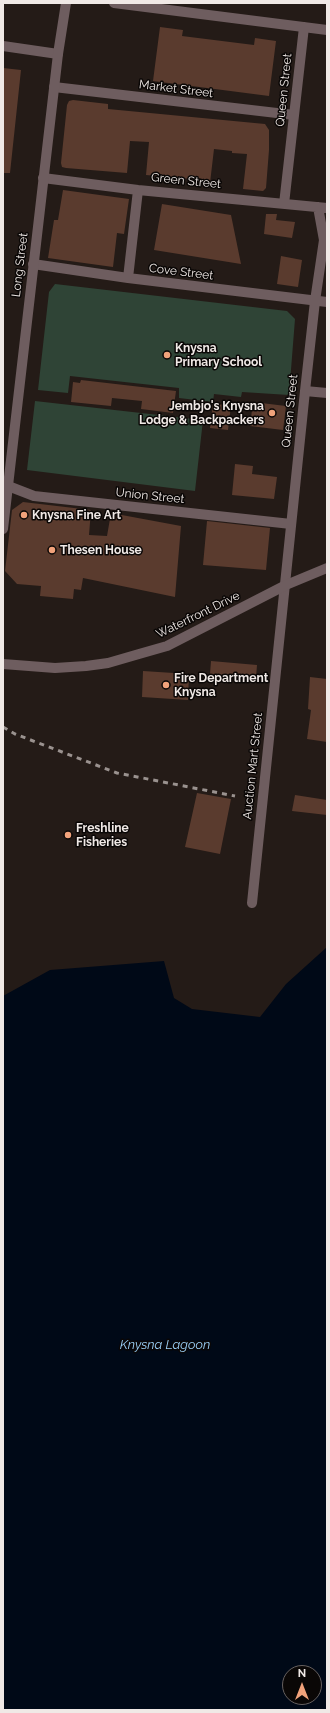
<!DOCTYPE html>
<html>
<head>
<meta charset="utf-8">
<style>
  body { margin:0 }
  #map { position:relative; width:330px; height:1713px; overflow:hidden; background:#241b17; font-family:Raleway,sans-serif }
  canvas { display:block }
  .frame { position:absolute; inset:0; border:4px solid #f0e9e6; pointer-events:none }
  .north { position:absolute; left:282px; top:1665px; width:40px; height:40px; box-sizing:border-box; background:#0a0706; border:1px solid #666160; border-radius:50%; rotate:0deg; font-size:11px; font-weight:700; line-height:16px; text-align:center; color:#f0e9e6 }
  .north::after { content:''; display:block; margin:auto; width:14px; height:18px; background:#f1a27b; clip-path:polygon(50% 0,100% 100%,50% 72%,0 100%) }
</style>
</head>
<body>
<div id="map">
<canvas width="330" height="1713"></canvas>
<div class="frame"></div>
<div class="north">N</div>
</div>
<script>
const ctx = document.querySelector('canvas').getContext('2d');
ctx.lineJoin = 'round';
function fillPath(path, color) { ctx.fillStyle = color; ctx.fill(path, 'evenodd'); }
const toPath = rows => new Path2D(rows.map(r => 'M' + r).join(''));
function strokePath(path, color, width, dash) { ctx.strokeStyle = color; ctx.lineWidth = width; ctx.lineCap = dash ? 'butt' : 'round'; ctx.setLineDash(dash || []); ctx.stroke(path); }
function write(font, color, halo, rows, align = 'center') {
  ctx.font = font + ' Raleway,sans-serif'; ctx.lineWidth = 3; ctx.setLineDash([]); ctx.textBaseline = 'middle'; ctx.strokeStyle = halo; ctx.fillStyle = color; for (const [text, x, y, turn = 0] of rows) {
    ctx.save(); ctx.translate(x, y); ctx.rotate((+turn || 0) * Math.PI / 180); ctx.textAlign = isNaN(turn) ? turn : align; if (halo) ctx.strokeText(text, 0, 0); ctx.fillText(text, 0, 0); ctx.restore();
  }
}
const green = toPath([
  [55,284,287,311,295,319,289,395,242,392,241,397,214,394,213,402,179,398,179,388,70,376,68,393,38,390,49,292],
  [35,401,203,420,195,491,27,470]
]);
const water = toPath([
  [327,947,327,1710,3,1710,3,996,50,970,164,961,174,998,192,1009,260,1017,286,984],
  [290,1673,314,1673,314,1697,290,1697]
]);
const building = toPath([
  [160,27,183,30,182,36,254,45,255,38,276,41,269,96,153,81],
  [3,68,21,70,10,173,3,173],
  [73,100,108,104,108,109,265,124,269,130,269,150,266,188,263,191,243,189,247,154,232,153,232,151,214,149,210,183,192,182,192,179,146,175,149,142,130,141,127,173,66,168,62,167,61,163,67,105,69,101],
  [63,190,129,199,124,234,117,233,113,267,48,258,54,220,58,220],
  [162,204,231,215,241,264,154,250],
  [266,214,277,214,276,220,295,222,292,238,264,234],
  [281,256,302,260,298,287,277,284],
  [81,380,176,391,173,413,141,409,142,401,112,398,111,406,71,402,73,382,80,383],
  [253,402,286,406,283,430,250,426],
  [213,403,231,406,228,430,210,428],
  [235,464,253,466,252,474,277,477,274,499,232,495],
  [23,502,91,510,89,535,107,536,111,513,181,526,175,597,83,578,81,590,74,589,73,599,40,596,41,586,17,584,5,571,12,510],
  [207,521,270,528,266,570,203,565],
  [211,661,257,665,256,678,210,674],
  [143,671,189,674,188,700,142,697],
  [310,677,327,679,327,742,307,739,311,710,308,709],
  [197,793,231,799,220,854,185,847],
  [295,795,327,800,327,815,292,811]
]);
const minor = toPath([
  [114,3,327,30],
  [3,46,58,54],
  [54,87,294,115],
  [43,178,138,190,327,208],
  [284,204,304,27],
  [33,264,128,278,327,302],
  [128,278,138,190],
  [305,391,327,393],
  [3,484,34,496,291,524],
  [252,903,305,391,315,301,324,240,318,207]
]);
const tertiary = toPath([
  [3,529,58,54,66,3],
  [3,664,55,668,86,666,108,663,139,654,167,646,286,585,327,568]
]);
const rail = toPath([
  [3,727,15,734,117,773,235,796]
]);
const markers = [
  [167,355,4,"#f1a27b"],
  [272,413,4,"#f1a27b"],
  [24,515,4,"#f1a27b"],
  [52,550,4,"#f1a27b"],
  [166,685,4,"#f1a27b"],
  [68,835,4,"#f1a27b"]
];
const streetNames = [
  ["Market Street",176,89,7],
  ["Queen Street",284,90,-84],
  ["Green Street",186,181,6],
  ["Long Street",20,265,-83],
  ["Cove Street",181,272,7],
  ["Queen Street",290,411,-84],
  ["Union Street",150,496,6],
  ["Waterfront Drive",198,615,-26],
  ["Auction Mart Street",253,766,-84]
];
const poiNames = [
  ["Knysna",175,348],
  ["Primary School",175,362],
  ["Jembjo's Knysna",264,406,"right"],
  ["Lodge & Backpackers",264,420,"right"],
  ["Knysna Fine Art",32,515],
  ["Thesen House",60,550],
  ["Fire Department",174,678],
  ["Knysna",174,692],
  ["Freshline",76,828],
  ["Fisheries",76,842]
];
const waterNames = [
  ["Knysna Lagoon",165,1345]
];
fillPath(green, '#2f4436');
fillPath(water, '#000917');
fillPath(building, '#5a3b2e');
strokePath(minor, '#6e5d5f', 10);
strokePath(tertiary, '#6e5d5f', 10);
strokePath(rail, '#9a928f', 3, [5, 5]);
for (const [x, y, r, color] of markers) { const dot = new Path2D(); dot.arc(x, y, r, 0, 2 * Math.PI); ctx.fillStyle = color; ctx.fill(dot); strokePath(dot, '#0a0706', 1.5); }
write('12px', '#f0e9e6', '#0a0706', streetNames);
write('bold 12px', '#f0e9e6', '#0a0706', poiNames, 'left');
write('italic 13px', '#9cd2fa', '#0a0706', waterNames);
</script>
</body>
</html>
